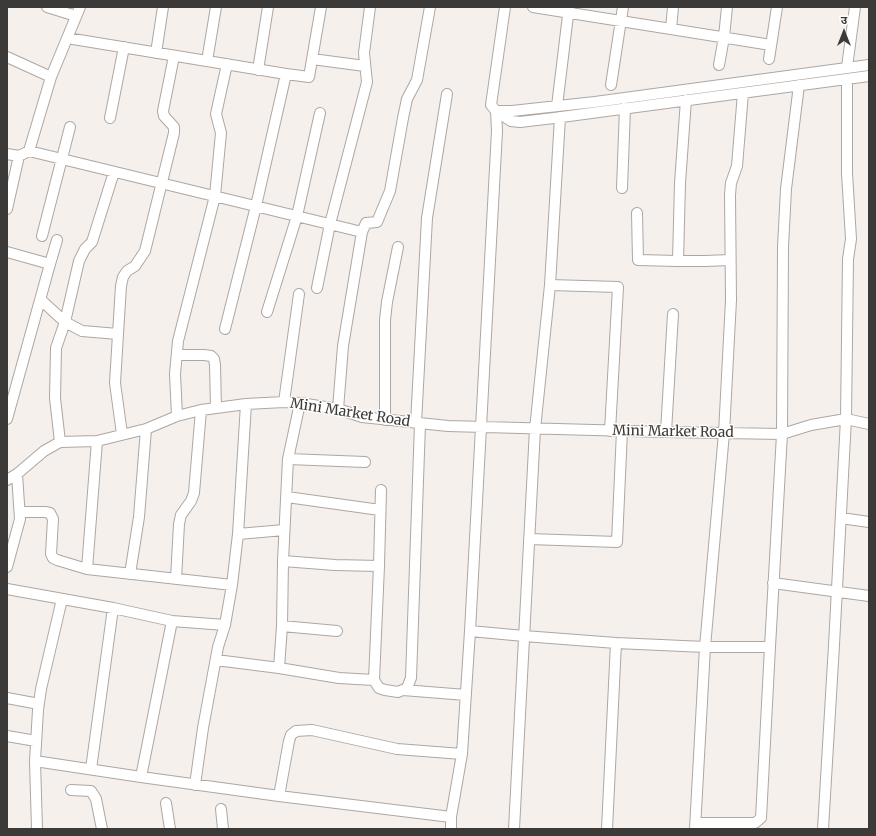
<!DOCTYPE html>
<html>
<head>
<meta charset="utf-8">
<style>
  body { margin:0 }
  #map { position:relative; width:876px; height:836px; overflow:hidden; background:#f5f0ec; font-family:Merriweather,"Noto Sans Devanagari",serif }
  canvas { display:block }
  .frame { position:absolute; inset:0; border:8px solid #3c3a38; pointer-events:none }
  .north { position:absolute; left:824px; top:12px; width:40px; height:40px; -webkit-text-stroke:3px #fefefe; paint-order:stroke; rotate:0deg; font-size:11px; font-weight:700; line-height:16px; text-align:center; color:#3c3a38 }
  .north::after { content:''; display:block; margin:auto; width:14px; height:18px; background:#3c3a38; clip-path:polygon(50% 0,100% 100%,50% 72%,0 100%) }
</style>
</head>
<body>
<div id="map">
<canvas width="876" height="836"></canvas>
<div class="frame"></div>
<div class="north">उ</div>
</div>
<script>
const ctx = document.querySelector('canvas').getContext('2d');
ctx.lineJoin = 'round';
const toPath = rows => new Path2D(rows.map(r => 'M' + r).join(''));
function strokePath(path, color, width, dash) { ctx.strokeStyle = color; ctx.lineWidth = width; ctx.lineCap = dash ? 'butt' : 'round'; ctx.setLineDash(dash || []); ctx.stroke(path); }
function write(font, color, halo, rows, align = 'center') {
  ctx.font = font + ' Merriweather,serif'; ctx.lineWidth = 3; ctx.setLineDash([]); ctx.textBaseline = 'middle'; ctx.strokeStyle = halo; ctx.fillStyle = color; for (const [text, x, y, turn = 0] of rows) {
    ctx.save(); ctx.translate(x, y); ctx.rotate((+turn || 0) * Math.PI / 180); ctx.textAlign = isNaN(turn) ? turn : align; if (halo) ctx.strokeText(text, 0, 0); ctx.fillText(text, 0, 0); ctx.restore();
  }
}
const minor = toPath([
  [47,7,76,16],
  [505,7,491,105,496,111,511,121,520,122,554,118,869,76],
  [533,7,771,45],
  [671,29,673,7],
  [67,38,286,74],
  [156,53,163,7],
  [7,57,51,77],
  [312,59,365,66],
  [769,59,777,7],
  [207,61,216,7],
  [719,65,724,37,727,7],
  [847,67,855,7],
  [258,70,268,7],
  [611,85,623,7],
  [686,100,680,183,678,261,705,261,730,260],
  [557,106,569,7],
  [496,111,512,111,595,102,869,65],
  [110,118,124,47],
  [29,151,51,77,80,7],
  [7,154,19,156,29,151,362,232],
  [622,188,625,108],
  [7,209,19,156],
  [637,213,638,260,678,261],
  [42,236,70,127],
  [7,252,50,264,7,419],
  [50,264,57,240],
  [550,285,618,287,610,431],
  [317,288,330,224,367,82,364,53,370,7],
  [41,300,65,322,82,331,118,334,115,383,122,434],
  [267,312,297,216,320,113],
  [225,329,256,206,286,74,309,77,321,7],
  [118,334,121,286,123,277,127,271,135,266,145,251,174,133,174,127,164,116,163,111,174,56],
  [177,355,204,355,211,356,214,359,215,365,216,408],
  [284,402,299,294],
  [338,409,343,346,362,232,366,223,377,222,390,191,403,118,407,99,417,80,430,7],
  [177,416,175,374,178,341,215,196,221,133,216,114,227,64],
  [385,420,385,320,387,302,398,247],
  [416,423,427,218,447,94],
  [666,432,673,314],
  [60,442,55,398,56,348,65,322,79,261,85,249,92,242,114,172],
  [288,459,365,462],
  [7,480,17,474,44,451,60,442,97,441,146,429,177,416,201,410,246,404,284,402,300,403,338,409,362,417,448,426,666,432,782,434,811,425,846,419,869,424],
  [287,497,380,510],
  [20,512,45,512,50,513,53,519,51,554,53,558,57,560,87,569,232,585],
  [841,518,869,522],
  [238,534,284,530],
  [529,539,617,542,622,431],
  [283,561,335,565,379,566],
  [7,567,20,519,17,474],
  [87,569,97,441],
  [130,574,139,517,146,429],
  [176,579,179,524,181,515,191,501,194,493,201,410],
  [773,583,869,596],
  [7,589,113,608,172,621,225,625],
  [282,626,337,631],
  [470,631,497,131,496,111],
  [770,647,782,434,783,247,786,189,799,85],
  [216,660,279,668,339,678,374,680,379,688,385,690,398,692,407,688,411,678,420,424],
  [279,668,282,626,283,561,288,459,300,403],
  [374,680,379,566,381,490],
  [403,690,466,695],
  [7,698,39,704],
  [7,736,36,741],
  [35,761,141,777,279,796],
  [91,769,113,608],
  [141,777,172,621],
  [195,785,203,728,218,647,225,625,232,585,238,534,246,404],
  [71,790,91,791,96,799,102,829],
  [166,803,170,829],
  [221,809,223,829],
  [451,817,279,796,289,741,291,735,296,731,312,730,397,749,462,754],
  [37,829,35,761,38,710,41,689,62,599],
  [451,829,451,817,462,754,470,631,524,636,616,643],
  [514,829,535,429,550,285,560,117],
  [607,829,616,643,705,647,770,647,761,818,755,823,696,823],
  [695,829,705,647,724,433,731,300,730,195,731,183,737,166,743,93],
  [823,829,834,645,846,419,848,259,851,239,847,173,847,79]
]);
const streetNames = [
  ["Mini Market Road",350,413,9],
  ["Mini Market Road",673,432,1]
];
strokePath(minor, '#ada7a4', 12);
strokePath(minor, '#fff', 10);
write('14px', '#3c3a38', '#fefefe', streetNames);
</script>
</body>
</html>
